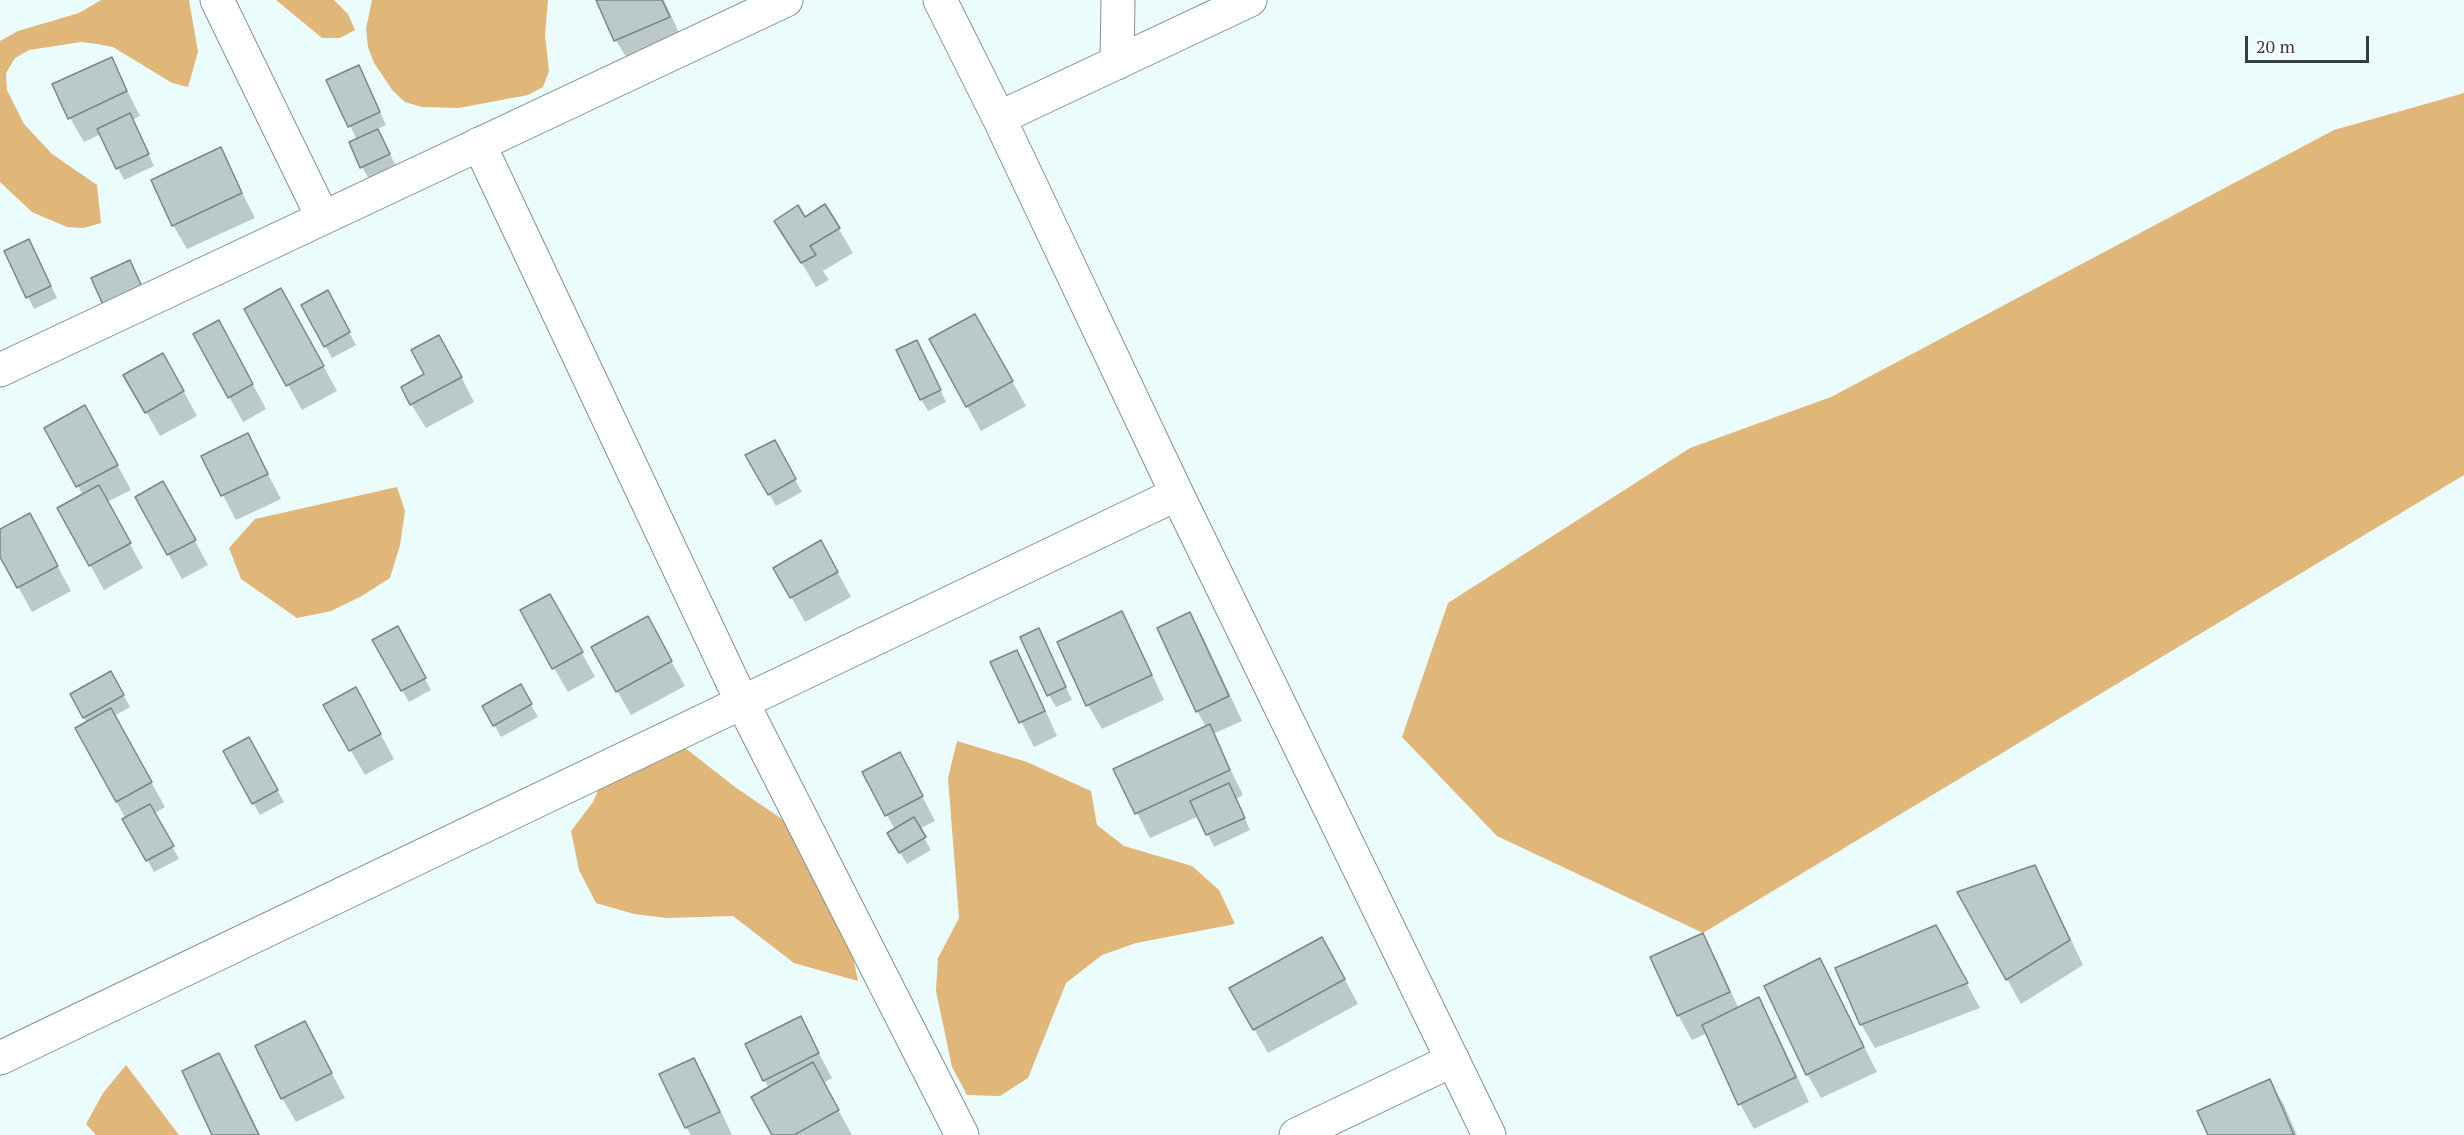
<!DOCTYPE html>
<html>
<head>
<meta charset="utf-8">
<style>
  body { margin:0 }
  #map { position:relative; width:2464px; height:1135px; overflow:hidden; background:#ebfcfd; font-family:"PT Serif",serif }
  canvas { display:block }
  .scale { position:absolute; left:2245px; top:36px; width:124px; height:27px; box-sizing:border-box; border:3px solid #363d3d; border-top:0; padding-left:8px; font-size:18px; line-height:21px; white-space:nowrap; color:#363d3d; -webkit-text-stroke:4px #fff; paint-order:stroke }
</style>
</head>
<body>
<div id="map">
<canvas width="2464" height="1135"></canvas>
<div class="scale">20 m</div>
</div>
<script>
const ctx = document.querySelector('canvas').getContext('2d');
ctx.lineJoin = 'round';
function fillPath(path, color) { ctx.fillStyle = color; ctx.fill(path, 'evenodd'); }
const toPath = rows => new Path2D(rows.map(r => 'M' + r).join(''));
function strokePath(path, color, width, dash) { ctx.strokeStyle = color; ctx.lineWidth = width; ctx.lineCap = dash ? 'butt' : 'round'; ctx.setLineDash(dash || []); ctx.stroke(path); }
const forest = toPath([
  [101,0,189,0,198,52,188,87,172,83,113,47,97,44,81,42,29,50,15,58,6,73,7,90,24,124,52,154,97,185,101,223,84,228,67,227,32,212,0,182,0,41,18,31,79,13],
  [276,0,334,0,348,14,355,30,340,38,322,38],
  [372,0,548,0,545,35,549,71,543,87,528,95,459,108,422,107,405,102,393,91,374,63,368,47,366,29],
  [2464,93,2464,475,1703,933,1497,836,1402,737,1448,603,1690,448,1831,397,2334,130],
  [397,487,405,511,400,545,390,578,360,597,331,611,297,618,241,579,229,548,255,519],
  [675,740,735,787,801,832,830,841,858,981,794,963,733,916,667,918,634,914,596,903,579,870,571,831,593,802,608,767],
  [957,741,1027,762,1091,791,1097,825,1124,846,1192,866,1219,890,1235,924,1136,943,1102,955,1066,983,1028,1078,1000,1096,967,1095,952,1067,936,991,938,958,959,918,948,778],
  [126,1065,179,1135,96,1135,86,1124,103,1093]
]);
const shadow = toPath([
  [598,0,664,0,683,42,630,64,616,40],
  [111,59,140,116,132,120,154,166,124,180,101,134,84,142,70,118],
  [365,79,386,125,377,129,396,166,369,179,362,167,357,140,328,81],
  [220,149,255,218,187,249,173,225],
  [825,206,853,253,823,271,829,280,816,287,791,245,804,219],
  [35,253,57,298,34,309,28,297],
  [327,292,356,345,332,358,303,305],
  [246,309,295,314,337,391,302,410],
  [195,335,232,346,266,409,243,422],
  [989,340,1026,406,981,431,967,406],
  [923,354,946,402,928,411,921,399],
  [453,361,474,402,426,428,411,404],
  [126,376,177,379,197,416,160,436],
  [46,429,99,431,131,490,107,502,143,568,104,590,59,509,83,495],
  [247,435,281,499,236,520,203,457],
  [774,442,802,492,776,506,748,456],
  [137,498,177,508,208,565,182,579],
  [0,531,43,540,71,591,32,612,0,554],
  [835,567,851,597,805,622,775,568],
  [1121,613,1135,638,1164,700,1102,729,1088,705],
  [1190,614,1204,639,1242,721,1213,734,1243,795,1236,799,1250,830,1214,847,1199,816,1150,838,1115,770,1206,727,1197,711],
  [647,618,685,686,631,715,617,691],
  [564,620,595,677,568,692,554,668],
  [397,628,431,690,409,702,374,641],
  [1039,630,1072,700,1056,707,1049,695],
  [1016,652,1030,676,1057,736,1034,747,992,663],
  [111,673,130,707,114,716,165,807,154,814,179,859,154,872,77,728,87,723,72,694],
  [520,686,538,717,501,737,484,706],
  [325,706,369,713,394,759,365,775],
  [248,739,284,802,260,815,225,752],
  [913,779,935,821,919,829,931,850,907,864,889,833,895,830,887,815],
  [2034,867,2048,891,2083,965,2021,1004,1959,893],
  [1702,934,1716,959,1739,1009,1758,999,1772,1023,1809,1102,1754,1129,1740,1104,1707,1033,1692,1040,1678,1015],
  [1949,951,1980,1008,1875,1048,1861,1024],
  [1820,960,1877,1072,1821,1098,1807,1074],
  [1336,963,1358,1004,1268,1053,1231,989],
  [800,1018,832,1078,823,1083,852,1135,774,1135,769,1089,747,1044],
  [305,1023,345,1098,296,1122,282,1098],
  [219,1055,233,1079,260,1135,214,1135],
  [694,1060,708,1084,732,1135,691,1135,686,1127],
  [2270,1081,2284,1105,2297,1135,2209,1135]
]);
const building = toPath([
  [596,0,662,0,670,17,614,41,596,0],
  [112,57,127,91,68,119,52,84,112,57],
  [359,65,380,112,348,127,326,80,359,65],
  [130,113,149,154,116,169,97,129,130,113],
  [378,129,390,154,360,168,349,142,378,129],
  [221,147,242,193,172,226,151,180,221,147],
  [825,204,840,228,810,246,816,255,801,263,774,221,798,205,805,217,825,204],
  [29,239,51,286,26,298,4,251,29,239],
  [130,260,147,298,108,316,91,278,130,260],
  [281,288,324,366,286,386,244,309,281,288],
  [328,290,350,332,324,347,301,305,328,290],
  [975,314,1013,381,966,407,929,339,975,314],
  [219,320,253,384,228,398,193,334,219,320],
  [439,335,462,377,410,405,401,387,424,374,411,350,439,335],
  [917,340,941,390,920,400,896,350,917,340],
  [163,353,184,391,145,413,123,375,163,353],
  [85,405,118,465,76,487,44,428,85,405],
  [248,433,268,474,221,496,201,456,248,433],
  [775,440,796,479,768,495,745,455,775,440],
  [163,481,196,540,167,555,135,497,163,481],
  [99,485,131,543,89,566,57,508,99,485],
  [30,513,58,566,17,588,0,557,0,529,30,513],
  [821,540,838,572,790,598,773,568,821,540],
  [550,594,583,652,552,669,520,610,550,594],
  [1122,611,1152,675,1086,706,1057,642,1122,611],
  [1190,612,1229,696,1196,712,1157,628,1190,612],
  [648,616,672,661,616,692,591,647,648,616],
  [398,626,426,678,401,691,372,640,398,626],
  [1039,628,1066,687,1047,696,1020,637,1039,628],
  [1017,650,1045,711,1019,723,990,662,1017,650],
  [111,671,124,695,83,718,70,694,111,671],
  [521,684,532,704,493,726,482,706,521,684],
  [356,687,381,734,349,751,323,705,356,687],
  [111,708,152,782,116,802,75,728,111,708],
  [1210,724,1230,770,1135,814,1113,769,1210,724],
  [249,737,278,790,252,804,223,751,249,737],
  [900,752,923,796,885,816,862,772,900,752],
  [1229,783,1245,818,1206,835,1190,801,1229,783],
  [150,804,174,846,146,861,122,819,150,804],
  [914,817,926,837,899,853,887,833,914,817],
  [2035,865,2070,940,2006,980,1957,892,2035,865],
  [1936,925,1968,983,1860,1025,1835,968,1936,925],
  [1703,933,1730,992,1677,1016,1650,957,1703,933],
  [1322,937,1345,979,1253,1030,1229,988,1322,937],
  [1820,958,1864,1047,1806,1075,1764,986,1820,958],
  [1759,997,1796,1077,1738,1105,1702,1025,1759,997],
  [801,1016,819,1053,763,1081,745,1044,801,1016],
  [305,1021,332,1073,281,1099,255,1046,305,1021],
  [219,1053,259,1135,212,1135,182,1071,219,1053],
  [694,1058,720,1112,685,1128,659,1074,694,1058],
  [813,1062,839,1110,794,1135,772,1135,751,1097,813,1062],
  [2270,1079,2294,1135,2208,1135,2197,1111,2270,1079]
]);
const minor = toPath([
  [217,0,323,218],
  [940,0,999,118,1177,494,1489,1135],
  [1117,63,1118,0],
  [999,118,1250,0],
  [479,144,742,702,962,1135],
  [0,370,786,0],
  [0,1058,1177,494],
  [1296,1135,1453,1060]
]);
fillPath(forest, '#e0b679');
fillPath(shadow, '#0003');
fillPath(building, '#bacacb');
strokePath(building, '#778687', 1.5);
strokePath(minor, '#819192', 35);
strokePath(minor, '#fff', 33);
</script>
</body>
</html>
